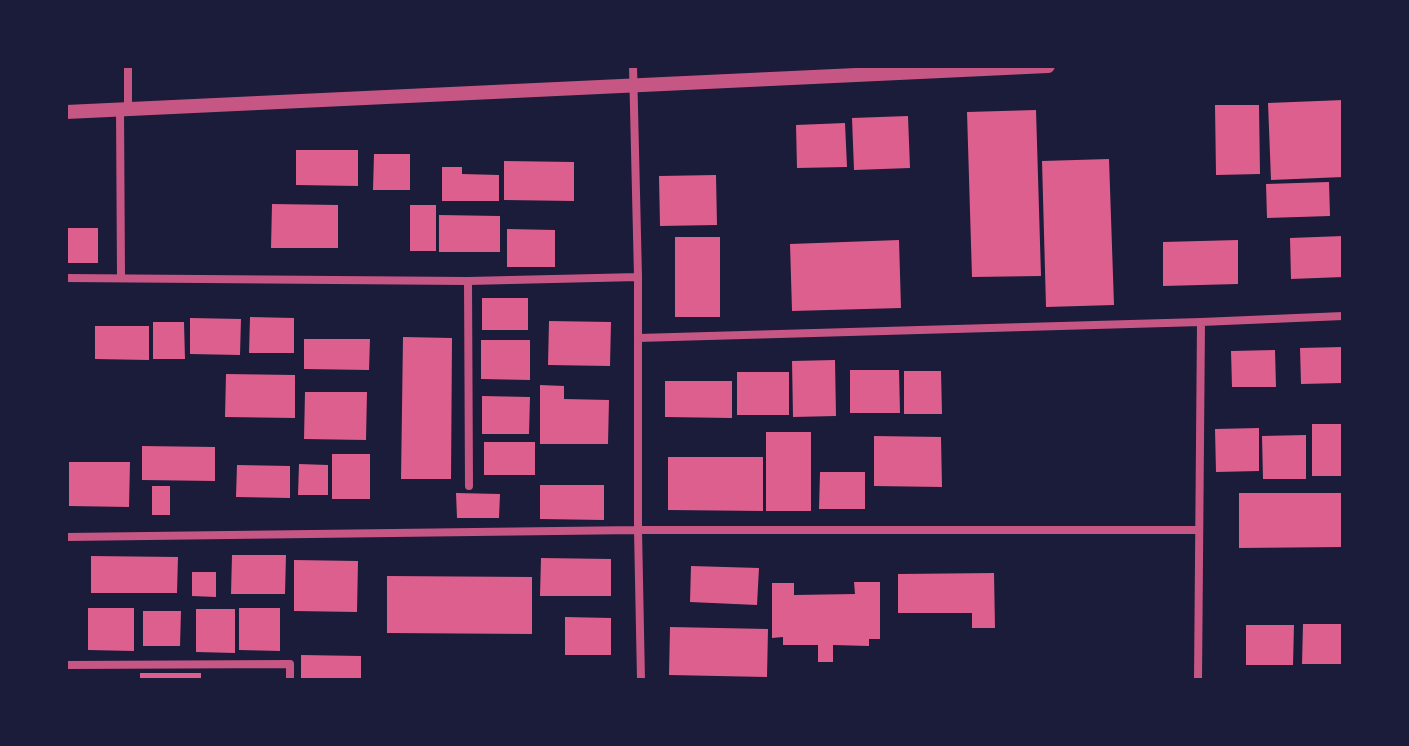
<!DOCTYPE html>
<html>
<head>
<meta charset="utf-8">
<style>
  body { margin:0 }
  #map { position:relative; width:1409px; height:746px; overflow:hidden; background:#1b1b3a; font-family:Roboto,sans-serif }
  canvas { display:block }
  .frame { position:absolute; inset:0; border:68px solid #1b1b3a; pointer-events:none }
</style>
</head>
<body>
<div id="map">
<canvas width="1409" height="746"></canvas>
<div class="frame"></div>
</div>
<script>
const ctx = document.querySelector('canvas').getContext('2d');
ctx.lineJoin = 'round';
function fillPath(path, color) { ctx.fillStyle = color; ctx.fill(path, 'evenodd'); }
const toPath = rows => new Path2D(rows.map(r => 'M' + r).join(''));
function strokePath(path, color, width, dash) { ctx.strokeStyle = color; ctx.lineWidth = width; ctx.lineCap = dash ? 'butt' : 'round'; ctx.setLineDash(dash || []); ctx.stroke(path); }
const building = toPath([
  [1343,100,1343,177,1271,180,1268,103],
  [1215,105,1259,105,1260,174,1216,175],
  [1036,110,1041,276,972,277,967,112],
  [908,116,910,168,854,170,852,118],
  [845,123,847,167,797,168,796,125],
  [296,150,358,150,358,186,296,185],
  [374,154,410,154,410,190,373,190],
  [1109,159,1114,305,1046,307,1042,161],
  [504,161,574,162,574,201,504,200],
  [442,167,462,167,462,174,499,175,499,201,442,201],
  [716,175,717,225,660,226,659,176],
  [1329,182,1330,216,1267,218,1266,184],
  [272,204,338,205,338,248,271,248],
  [410,205,436,205,436,251,410,251],
  [439,215,500,216,500,252,439,252],
  [66,228,98,228,98,263,66,263],
  [507,229,555,230,555,267,507,267],
  [1343,236,1343,277,1291,279,1290,238],
  [675,237,720,237,720,317,675,317],
  [899,240,901,308,792,311,790,244],
  [1238,240,1238,284,1163,286,1163,242],
  [482,298,528,298,528,330,482,330],
  [250,317,294,318,294,353,249,353],
  [190,318,241,319,240,355,190,354],
  [549,321,611,322,610,366,548,365],
  [153,322,184,322,185,359,153,359],
  [95,326,149,326,149,360,95,359],
  [403,337,452,338,451,479,401,479],
  [304,339,370,339,369,370,304,369],
  [481,340,530,340,530,380,481,379],
  [1343,347,1343,383,1301,384,1300,348],
  [1275,350,1276,387,1232,387,1231,351],
  [835,360,836,416,793,417,792,361],
  [850,370,899,370,900,413,850,413],
  [904,371,941,371,942,414,904,414],
  [737,372,789,372,789,415,737,415],
  [226,374,295,375,295,418,225,417],
  [665,381,732,381,732,418,665,417],
  [540,385,564,386,564,399,609,400,608,444,540,444],
  [305,392,367,392,366,440,304,439],
  [482,396,530,397,529,434,482,434],
  [1312,424,1343,424,1343,476,1312,476],
  [1259,428,1259,471,1216,472,1215,429],
  [766,432,811,432,811,511,766,511],
  [1306,435,1306,479,1263,479,1262,436],
  [874,436,941,437,942,487,874,486],
  [484,442,535,442,535,475,484,475],
  [142,446,215,447,215,481,142,480],
  [332,454,370,454,370,499,332,499],
  [668,457,763,457,763,511,668,510],
  [69,462,130,462,129,507,69,506],
  [299,464,328,465,328,495,298,495],
  [237,465,290,466,290,498,236,497],
  [820,472,865,472,865,509,819,509],
  [540,485,604,485,604,520,540,519],
  [152,486,170,486,170,515,152,515],
  [456,493,500,494,499,518,457,518],
  [1239,493,1343,493,1343,547,1239,548],
  [232,555,286,555,285,594,231,594],
  [91,556,178,557,177,593,91,593],
  [541,558,611,559,611,596,540,596],
  [294,560,358,561,357,612,294,611],
  [691,566,759,568,757,605,690,602],
  [192,572,216,572,216,597,192,596],
  [994,573,995,628,972,628,972,613,898,613,898,574],
  [387,576,532,577,532,634,387,633],
  [854,582,880,582,880,639,869,639,869,646,833,645,833,662,818,662,818,645,783,645,783,637,772,638,772,583,794,583,794,595,855,594],
  [88,608,134,608,134,651,88,650],
  [239,608,280,608,280,651,239,650],
  [196,609,235,609,235,653,196,652],
  [143,611,181,611,180,646,143,646],
  [565,617,611,618,611,655,565,655],
  [1303,624,1343,624,1343,664,1302,664],
  [1246,625,1294,625,1293,665,1246,665],
  [670,627,768,629,767,677,669,675],
  [301,655,361,656,361,680,301,680],
  [140,673,201,673,201,680,140,680]
]);
const minor = toPath([
  [128,66,128,108],
  [633,66,638,277,638,530,641,680],
  [120,109,121,278],
  [66,278,468,281,638,277],
  [468,281,469,486],
  [638,338,1201,322,1343,316],
  [66,537,638,530,1199,530],
  [66,665,290,664,290,680],
  [1198,680,1201,322]
]);
const tertiary = toPath([
  [66,112,1048,66]
]);
fillPath(building, '#dd5f8e');
strokePath(minor, '#c65784', 8);
strokePath(tertiary, '#c65784', 14);
</script>
</body>
</html>
